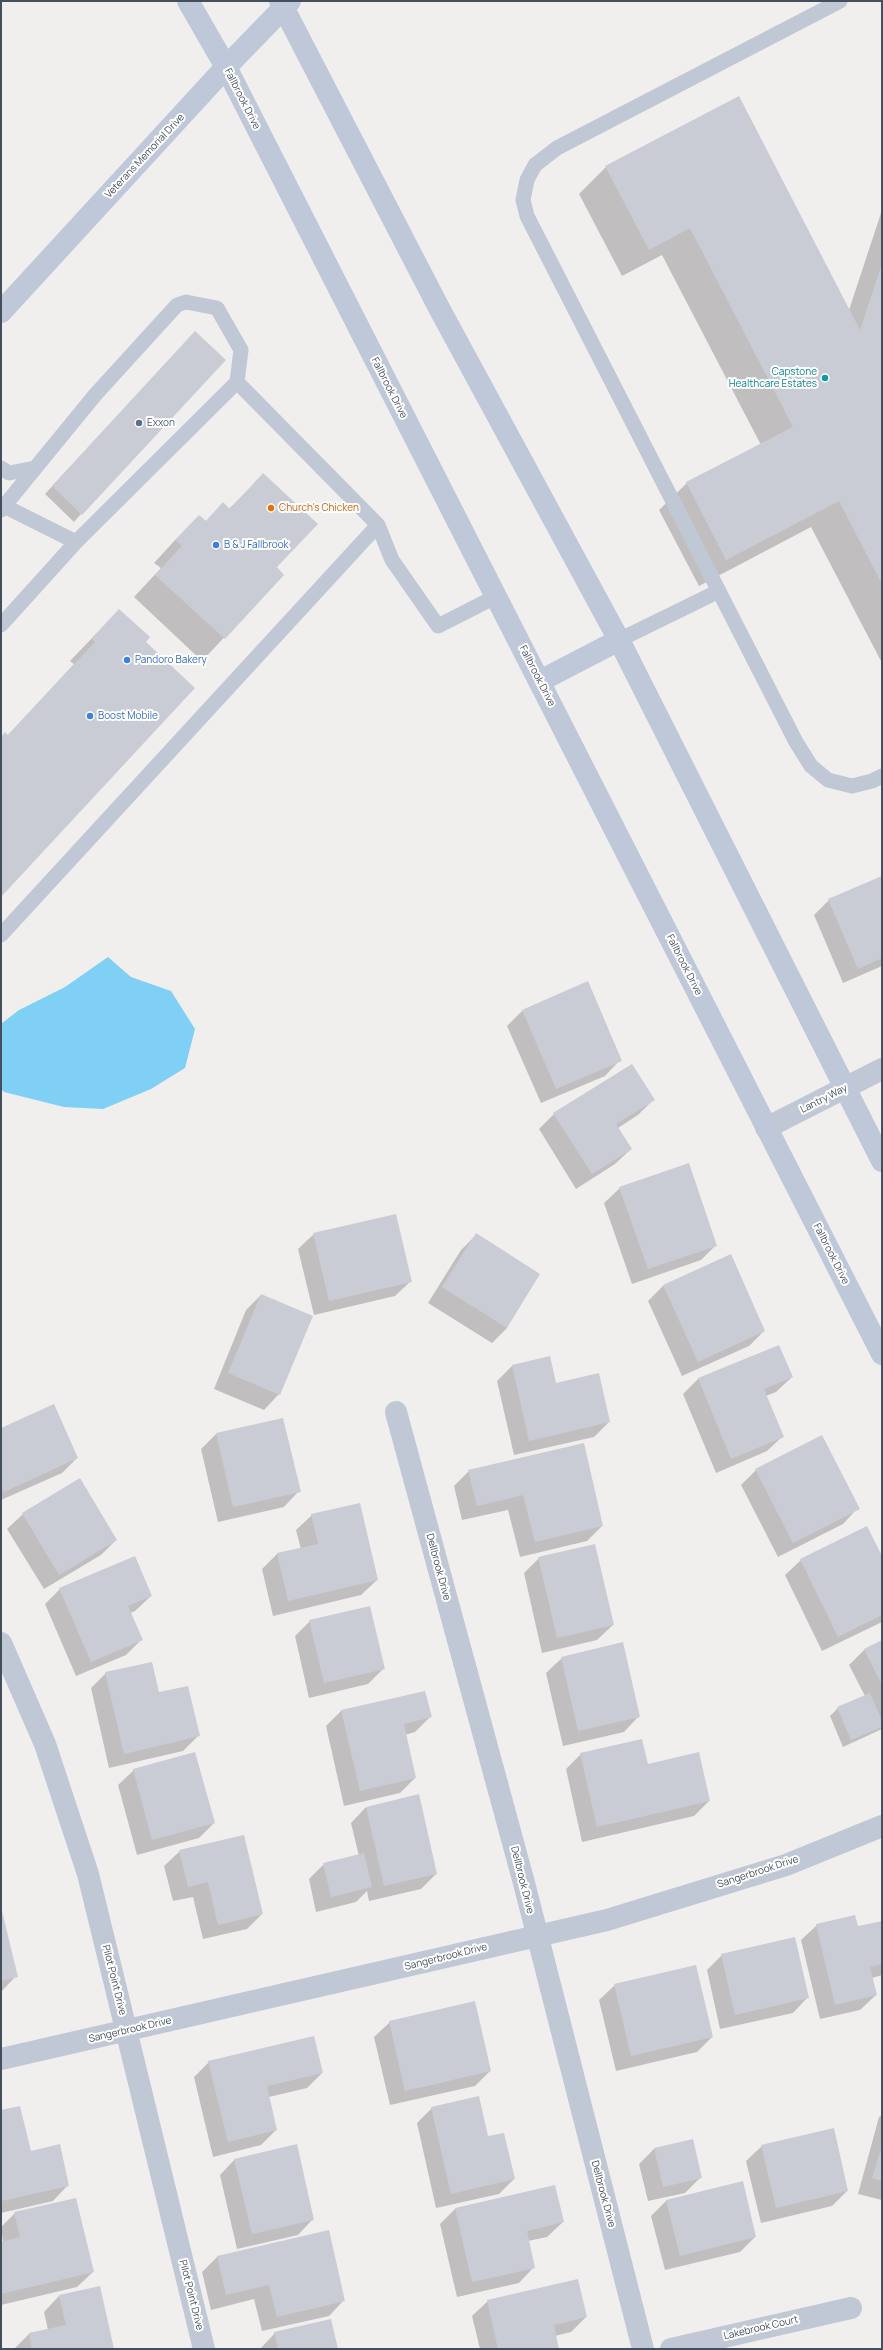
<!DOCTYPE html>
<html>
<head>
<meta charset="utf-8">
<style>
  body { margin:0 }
  #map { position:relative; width:883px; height:2350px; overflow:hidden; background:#f1eeee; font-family:Manrope,sans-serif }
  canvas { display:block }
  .frame { position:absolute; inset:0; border:2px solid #444f5d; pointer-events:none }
</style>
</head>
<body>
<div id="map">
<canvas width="883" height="2350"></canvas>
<div class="frame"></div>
</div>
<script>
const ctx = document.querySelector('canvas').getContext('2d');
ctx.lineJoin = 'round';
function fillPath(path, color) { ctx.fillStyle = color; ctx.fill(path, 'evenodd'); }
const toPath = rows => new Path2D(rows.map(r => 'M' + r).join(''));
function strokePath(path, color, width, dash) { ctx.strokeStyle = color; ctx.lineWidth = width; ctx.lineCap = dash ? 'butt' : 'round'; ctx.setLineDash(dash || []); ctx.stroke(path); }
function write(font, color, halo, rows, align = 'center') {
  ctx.font = font + ' Manrope,sans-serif'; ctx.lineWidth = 4; ctx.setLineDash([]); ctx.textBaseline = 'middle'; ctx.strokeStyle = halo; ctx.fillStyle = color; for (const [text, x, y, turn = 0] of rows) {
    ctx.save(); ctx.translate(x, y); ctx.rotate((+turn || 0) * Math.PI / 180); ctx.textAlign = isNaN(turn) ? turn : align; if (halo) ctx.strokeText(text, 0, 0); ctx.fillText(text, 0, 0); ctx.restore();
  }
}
const water = toPath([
  [108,957,131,977,171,991,195,1029,185,1068,151,1089,103,1109,64,1107,4,1092,1,1089,1,1024,19,1010,65,987]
]);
const shadow = toPath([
  [606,167,849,310,882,210,882,663,811,527,699,586,659,510,687,483,761,445,662,255,622,276,579,194],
  [188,340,81,514,74,522,45,494],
  [263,475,276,567,283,575,202,661,134,597,161,568,154,563,177,538,205,522,223,504,229,509],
  [119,610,1,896,1,738,8,735,74,664,70,661],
  [882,877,882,966,843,983,814,915,829,900],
  [522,1011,620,1060,605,1076,541,1103,507,1026],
  [653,1100,638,1115,618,1128,631,1149,615,1164,576,1189,539,1129,554,1114],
  [620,1188,716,1245,701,1260,632,1284,604,1203],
  [314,1234,411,1281,395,1296,314,1315,298,1249],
  [476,1235,507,1328,492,1343,428,1303,461,1250],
  [664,1285,764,1331,749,1346,682,1376,648,1301],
  [261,1295,279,1394,264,1410,214,1389,246,1310],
  [512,1366,555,1384,609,1422,594,1437,514,1455,497,1381],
  [792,1377,776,1392,766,1396,783,1436,767,1451,716,1473,683,1394,698,1379],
  [1,1429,77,1458,62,1473,1,1500],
  [216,1434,299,1491,284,1507,218,1522,201,1449],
  [756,1470,858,1508,843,1524,778,1557,741,1485],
  [469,1471,602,1526,587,1541,520,1557,508,1510,462,1520,454,1486],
  [80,1479,116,1540,101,1555,44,1589,7,1529,23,1514],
  [312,1515,377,1580,361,1595,273,1616,262,1569,277,1554,301,1549,296,1530],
  [539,1558,613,1625,597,1640,542,1653,524,1573],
  [882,1558,882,1622,822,1651,785,1575,801,1560],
  [60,1589,151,1596,135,1611,130,1613,141,1640,126,1655,76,1676,45,1604],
  [310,1621,383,1669,368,1684,309,1698,295,1636],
  [882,1641,882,1729,843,1747,830,1716,838,1708,865,1696,849,1665,864,1650],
  [562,1658,639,1716,624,1732,563,1746,546,1673],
  [106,1673,158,1693,198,1736,183,1751,109,1768,91,1688],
  [341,1711,430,1717,415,1732,405,1735,415,1778,400,1793,344,1806,326,1726],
  [581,1754,647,1765,709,1801,694,1816,582,1842,566,1769],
  [134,1770,214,1823,199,1838,137,1855,118,1785],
  [366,1807,436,1874,421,1889,369,1901,367,1891,356,1902,316,1912,309,1879,324,1864,359,1856,351,1823],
  [180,1851,262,1914,247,1929,203,1939,193,1897,173,1901,164,1866],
  [1,1913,16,1976,1,1992],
  [882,1922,882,1975,872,1978,876,1995,860,2010,820,2019,801,1940,817,1925,857,1928],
  [722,1955,808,1997,793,2013,720,2029,707,1970],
  [615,1985,712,2037,697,2052,616,2071,599,2000],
  [390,2022,490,2071,475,2086,390,2105,374,2037],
  [209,2062,322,2073,307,2088,269,2097,276,2130,261,2145,213,2157,194,2077],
  [432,2108,487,2138,514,2179,499,2194,436,2208,417,2123],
  [1,2111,30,2152,68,2185,53,2201,1,2213],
  [882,2115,882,2200,858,2194,879,2117],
  [692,2140,701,2177,685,2193,648,2201,639,2164,654,2149],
  [762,2146,847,2191,832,2206,761,2223,746,2161],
  [235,2159,313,2219,298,2235,237,2249,220,2175],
  [554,2186,563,2222,547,2237,528,2241,534,2267,519,2283,457,2297,440,2224,455,2209],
  [667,2200,755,2237,740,2252,665,2270,651,2216],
  [15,2213,93,2272,77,2287,1,2305,1,2243,3,2242,1,2227],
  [328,2232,344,2300,329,2316,262,2331,254,2299,211,2310,202,2272,217,2257],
  [59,2296,113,2349,14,2349,29,2334,48,2330,44,2312],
  [488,2301,586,2317,571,2332,555,2336,558,2349,480,2349,472,2316],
  [275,2333,337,2349,260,2349]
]);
const building = toPath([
  [739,96,860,330,882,264,882,584,839,501,726,560,686,482,793,427,690,228,649,250,605,166],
  [195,331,226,360,82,515,52,486],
  [263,473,318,524,277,567,284,575,225,639,155,575,182,546,175,540,199,515,206,521,223,502,230,509],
  [119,609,150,637,146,642,195,688,1,897,1,737,5,732,8,735,95,642,92,638],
  [882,876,882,958,858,969,828,899],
  [588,981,622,1061,556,1089,522,1010],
  [632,1064,655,1100,616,1124,632,1149,592,1174,553,1113],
  [689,1163,717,1246,648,1269,619,1187],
  [396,1214,412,1282,329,1301,313,1233],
  [476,1233,540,1274,507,1328,442,1287],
  [731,1254,765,1331,698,1362,663,1285],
  [261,1294,313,1316,280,1395,228,1373],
  [779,1345,793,1377,764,1389,784,1437,731,1459,698,1378],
  [550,1356,556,1383,599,1373,610,1422,529,1441,512,1365],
  [54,1404,78,1458,4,1492,1,1485,1,1428],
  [283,1418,301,1492,233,1507,216,1433],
  [822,1435,860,1509,793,1543,755,1469],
  [584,1443,603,1526,535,1542,523,1495,477,1506,468,1470],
  [80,1478,117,1540,59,1575,22,1513],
  [360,1503,378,1580,288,1601,277,1553,318,1544,311,1514],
  [867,1526,882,1556,882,1615,838,1637,800,1559],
  [595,1544,614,1625,557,1638,538,1557],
  [135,1556,152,1596,128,1606,143,1640,91,1662,59,1588],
  [370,1606,385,1669,324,1683,309,1620],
  [882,1640,882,1685,864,1649],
  [623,1642,640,1717,578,1731,561,1657],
  [152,1662,159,1692,188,1686,200,1736,124,1754,105,1672],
  [425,1691,432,1717,404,1724,416,1778,360,1791,341,1710],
  [870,1693,882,1721,882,1727,851,1740,837,1707],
  [642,1739,648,1764,699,1752,710,1801,597,1827,580,1753],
  [195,1752,215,1823,152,1840,133,1769],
  [419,1794,437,1874,384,1886,366,1807],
  [244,1835,263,1914,218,1925,208,1882,188,1887,179,1850],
  [364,1853,372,1887,331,1897,323,1863],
  [2,1911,18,1977,1,1981,1,1912],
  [855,1915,858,1926,882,1921,882,1964,870,1967,877,1995,835,2005,816,1924],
  [795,1937,809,1998,735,2015,721,1954],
  [696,1965,713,2037,631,2056,614,1984],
  [475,2001,491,2071,405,2091,389,2021],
  [314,2036,323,2073,267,2086,277,2130,228,2142,208,2061],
  [479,2096,488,2136,504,2133,515,2179,451,2194,431,2107],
  [20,2106,31,2151,60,2144,69,2186,1,2201,1,2110],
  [834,2128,848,2191,776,2208,761,2145],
  [693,2139,702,2178,663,2187,654,2148],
  [297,2144,314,2220,252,2234,234,2159],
  [882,2146,882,2181,872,2178],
  [743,2181,756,2237,680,2256,666,2200],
  [555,2185,564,2222,527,2231,535,2268,472,2282,455,2208],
  [76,2198,94,2272,1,2294,1,2242,20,2237,14,2212],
  [329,2230,345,2301,277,2317,269,2285,226,2295,217,2256],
  [578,2279,587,2317,554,2325,559,2349,498,2349,487,2300],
  [100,2286,114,2349,32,2349,29,2333,66,2325,59,2295],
  [331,2319,338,2349,278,2349,274,2332]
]);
const lane = toPath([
  [840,1,557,148,535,165,527,180,523,200,527,216,796,742,811,766,828,780,852,786,872,781,882,776],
  [1,468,9,473,35,468],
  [4,506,76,542,237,382,378,525,392,560,438,626,495,597],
  [1,510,95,395,177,305,186,302,217,308,241,350,237,382],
  [1,625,76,542],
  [619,640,719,591],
  [1,935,378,525]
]);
const street = toPath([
  [766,1128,882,1069],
  [396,1412,524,1883,643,2349],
  [1,1643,45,1744,88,1874,204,2349],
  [1,2059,607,1920,786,1865,882,1826],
  [671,2349,851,2308]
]);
const secondary = toPath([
  [188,1,226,67,882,1354],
  [280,1,439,308,619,640,882,1161],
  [1,312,226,67,290,1],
  [540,681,619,640]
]);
const markers = [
  [825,378,4,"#0f9aa8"],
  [139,423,4,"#5c6f8a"],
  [271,508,4,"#e8710a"],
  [216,545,4,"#3f7fe0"],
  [127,660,4,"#3f7fe0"],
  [90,716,4,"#3f7fe0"]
];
const streetNames = [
  ["Fallbrook Drive",242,99,63],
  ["Veterans Memorial Drive",145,156,-47],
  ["Fallbrook Drive",389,388,63],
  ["Fallbrook Drive",537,676,63],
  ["Fallbrook Drive",684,965,63],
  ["Lantry Way",824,1099,-27],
  ["Fallbrook Drive",831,1254,63],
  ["Dellbrook Drive",438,1567,75],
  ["Sangerbrook Drive",758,1872,-18],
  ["Dellbrook Drive",522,1880,76],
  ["Sangerbrook Drive",446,1957,-14],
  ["Pilot Point Drive",114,1980,76],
  ["Sangerbrook Drive",130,2030,-13],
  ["Dellbrook Drive",603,2194,75],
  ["Pilot Point Drive",191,2295,76],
  ["Lakebrook Court",761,2328,-13]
];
const cultureNames = [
  ["Capstone",817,372],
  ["Healthcare Estates",817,384]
];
const serviceNames = [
  ["Exxon",147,423]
];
const foodNames = [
  ["Church's Chicken",279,508]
];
const shopNames = [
  ["B & J Fallbrook",224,545],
  ["Pandoro Bakery",135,660],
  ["Boost Mobile",98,716]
];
fillPath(water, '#80d0f5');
fillPath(shadow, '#0003');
fillPath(building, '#c9ccd4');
strokePath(lane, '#c0c8d5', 15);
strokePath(street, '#c0c8d5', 22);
strokePath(secondary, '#bfc8d9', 22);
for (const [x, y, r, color] of markers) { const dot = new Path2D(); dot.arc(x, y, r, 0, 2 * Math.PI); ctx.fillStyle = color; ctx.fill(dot); strokePath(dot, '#fff', 1.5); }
write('10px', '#444f5d', '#fff', streetNames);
write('10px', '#0d838f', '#fff', cultureNames, 'right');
write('10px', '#4e5e75', '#fff', serviceNames, 'left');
write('10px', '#c56008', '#fff', foodNames, 'left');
write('10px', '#366cbe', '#fff', shopNames, 'left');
</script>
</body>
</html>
